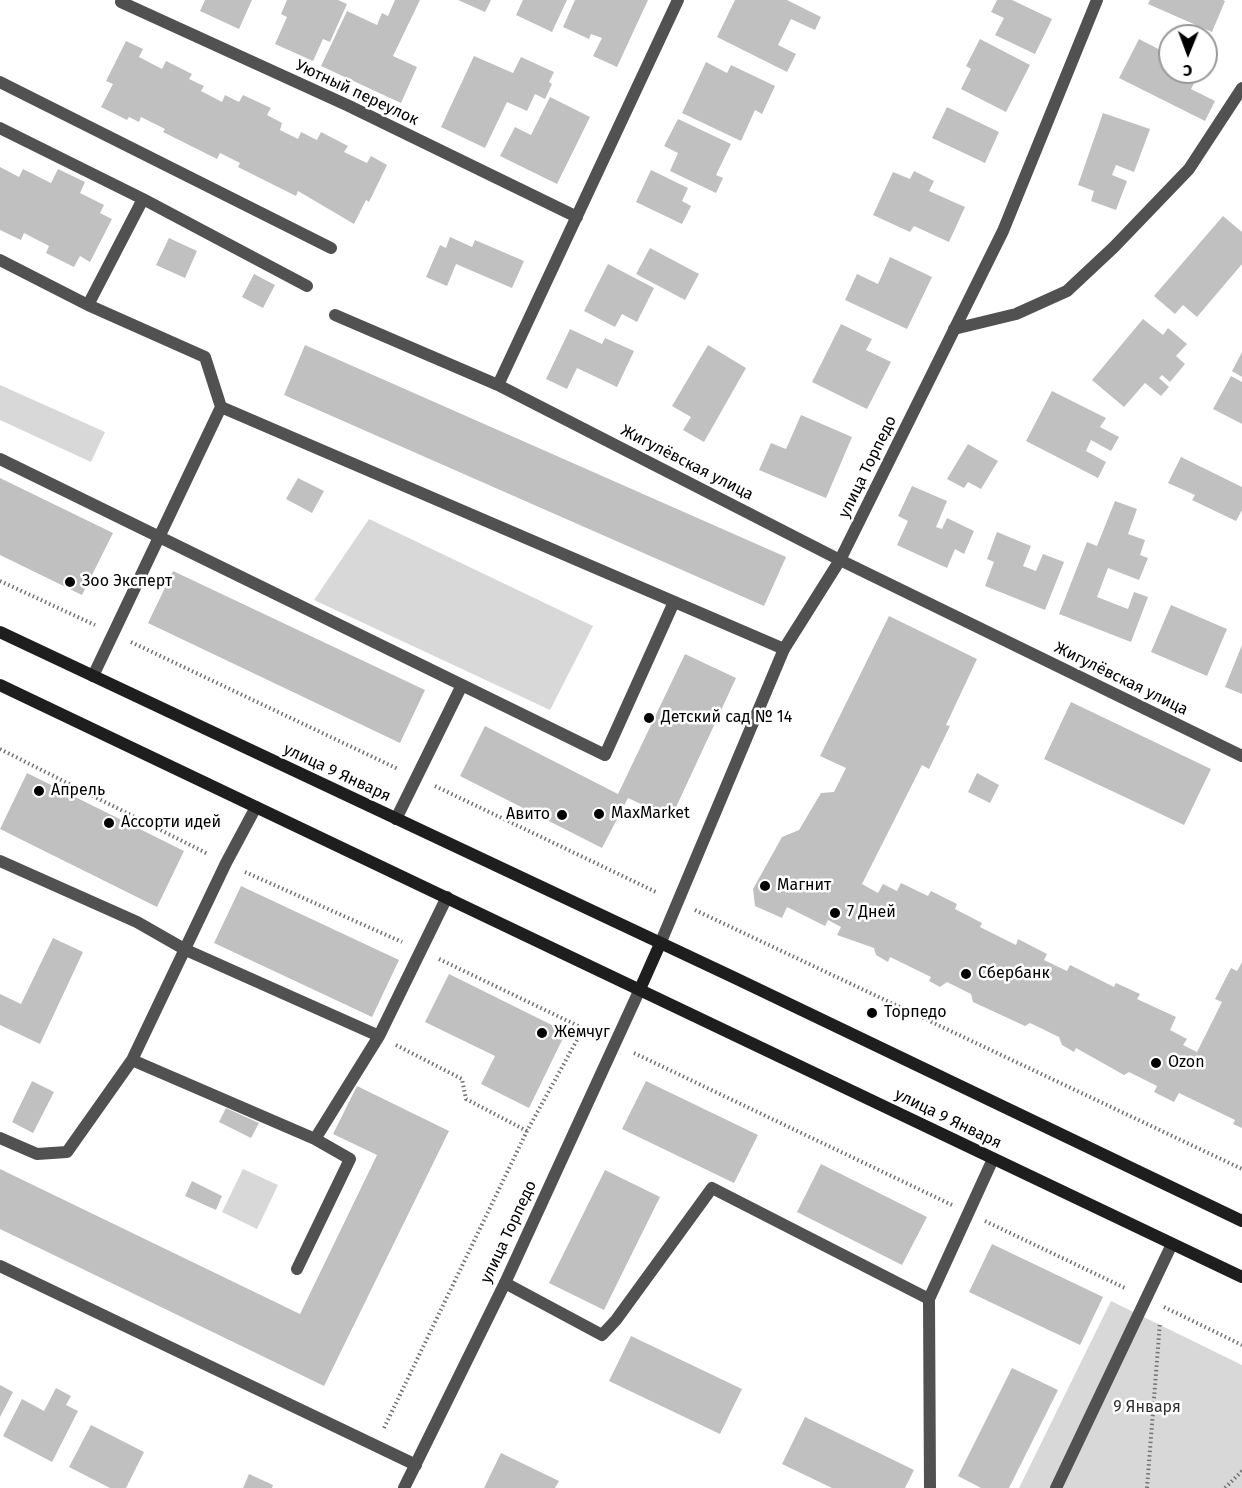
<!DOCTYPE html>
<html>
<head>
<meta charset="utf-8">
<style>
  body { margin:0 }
  #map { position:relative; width:1242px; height:1488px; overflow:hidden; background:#fff; font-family:"Fira Sans",sans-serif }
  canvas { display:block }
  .north { position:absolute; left:1158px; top:24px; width:60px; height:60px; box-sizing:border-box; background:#fff; border:2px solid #999; border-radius:50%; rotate:181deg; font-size:16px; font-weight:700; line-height:24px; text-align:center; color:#000 }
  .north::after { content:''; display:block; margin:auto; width:21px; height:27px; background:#000; clip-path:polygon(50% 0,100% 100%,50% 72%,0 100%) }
</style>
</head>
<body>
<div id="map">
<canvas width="1242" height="1488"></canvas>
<div class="north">С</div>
</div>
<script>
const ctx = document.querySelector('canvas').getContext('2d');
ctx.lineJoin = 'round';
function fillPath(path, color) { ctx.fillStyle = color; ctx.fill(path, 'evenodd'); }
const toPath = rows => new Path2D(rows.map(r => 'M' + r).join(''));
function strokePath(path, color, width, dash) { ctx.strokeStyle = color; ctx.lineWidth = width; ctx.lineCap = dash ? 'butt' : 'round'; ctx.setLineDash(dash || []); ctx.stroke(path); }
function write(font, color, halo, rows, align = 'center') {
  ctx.font = font + ' "Fira Sans",sans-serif'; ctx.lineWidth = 5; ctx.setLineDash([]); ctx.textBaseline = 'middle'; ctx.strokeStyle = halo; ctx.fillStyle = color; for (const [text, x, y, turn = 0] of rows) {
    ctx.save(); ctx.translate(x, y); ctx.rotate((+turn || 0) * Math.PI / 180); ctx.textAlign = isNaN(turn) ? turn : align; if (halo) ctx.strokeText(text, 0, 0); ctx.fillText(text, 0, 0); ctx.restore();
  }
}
const green = toPath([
  [0,385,105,432,91,462,0,420],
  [369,519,593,626,550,710,314,600],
  [243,1169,278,1185,257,1229,222,1212],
  [1111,1301,1242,1365,1242,1488,1019,1488]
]);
const building = toPath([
  [205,0,252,0,239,29,200,11],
  [287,0,338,0,347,4,330,42,323,39,313,61,275,44,287,17,281,14],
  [395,0,420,0,393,56,417,67,401,103,321,66,347,11,377,25,382,13,388,16],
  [458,0,491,0,485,12],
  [523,0,567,0,552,32,516,15],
  [575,0,648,0,617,67,593,56,602,38,591,34,589,39,563,27],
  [735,0,787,0,821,17,815,30,791,19,778,45,796,54,787,72,717,37],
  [997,0,1012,0,1052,19,1035,54,995,35,1004,18,991,12],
  [1150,0,1223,0,1225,1,1212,32,1148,4],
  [980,39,1030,65,1006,112,961,89,971,69,966,66],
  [1139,39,1170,55,1170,72,1200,72,1191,89,1215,101,1205,121,1119,78],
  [126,41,143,49,139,57,162,69,166,61,192,74,189,79,204,86,201,91,222,102,225,95,239,102,243,95,271,108,267,115,282,123,280,130,298,139,301,132,317,140,321,132,348,146,344,152,367,163,371,156,387,165,369,202,366,200,354,224,298,191,296,196,238,167,240,163,220,153,217,159,163,132,165,129,141,117,139,122,129,117,127,120,101,107,113,84,106,81],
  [474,56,513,73,521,57,554,72,549,82,552,84,545,99,535,94,527,111,507,102,485,148,441,127],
  [706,62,727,73,731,65,775,86,762,114,755,110,741,141,682,113],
  [550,97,590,117,557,184,500,156,515,127,531,135],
  [947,107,999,132,985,163,932,138],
  [1103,113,1150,129,1134,172,1116,165,1112,175,1127,181,1116,210,1091,201,1094,191,1078,185],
  [678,119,731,144,716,175,723,178,716,193,670,171,678,153,664,146],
  [0,167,19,177,23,169,51,183,58,169,85,182,80,193,104,205,100,213,112,219,90,262,80,256,74,267,46,253,49,246,24,233,21,240,0,230],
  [651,170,688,188,682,201,691,206,682,224,636,202],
  [914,171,934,181,929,191,965,207,949,242,914,226,910,232,873,215,893,172,910,179],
  [1223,216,1242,232,1242,264,1197,317,1183,305,1175,314,1154,296],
  [450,237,472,247,475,240,524,261,512,288,456,264,447,286,426,277,440,245,446,248],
  [169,238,197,251,185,278,156,265],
  [650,248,699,274,685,300,636,274],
  [890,257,932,277,907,329,845,300,857,274,878,284],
  [608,264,654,288,637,322,622,314,615,327,584,311],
  [254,274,275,285,263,308,242,297],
  [1143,319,1163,335,1168,328,1187,344,1176,356,1185,364,1170,382,1162,375,1159,378,1169,387,1161,396,1145,383,1124,407,1092,380],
  [841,324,872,339,866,350,891,362,867,409,812,382],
  [570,329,602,344,605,338,634,351,617,387,577,368,567,389,546,379],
  [305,345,786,557,764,606,284,395],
  [708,345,746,368,704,442,683,430,691,417,672,406],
  [1242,352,1242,377,1232,371],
  [1231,376,1242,382,1242,424,1213,409],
  [1052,391,1106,418,1100,427,1119,437,1111,451,1091,440,1086,451,1106,462,1098,478,1026,441],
  [801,415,852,437,826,498,759,470,771,443,786,449],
  [968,444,998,461,981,489,968,482,964,488,947,479],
  [1181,457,1242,487,1242,510,1236,521,1192,500,1195,495,1168,483],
  [0,478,113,533,82,595,0,555],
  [298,478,324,491,312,513,286,499],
  [912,486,947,501,936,527,942,529,947,518,974,531,964,554,955,549,947,568,897,545,908,521,898,516],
  [1115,501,1137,509,1128,534,1145,540,1140,555,1148,558,1139,580,1108,568,1097,597,1128,609,1134,592,1148,597,1131,642,1059,614,1087,542,1097,546],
  [997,532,1031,546,1023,566,1036,571,1043,554,1064,562,1045,610,985,586,994,562,987,559],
  [173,571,425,690,400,743,148,623],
  [1171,605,1227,629,1207,676,1151,652],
  [889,616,977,659,946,725,950,726,929,769,922,765,862,884,878,893,883,884,897,891,901,883,928,896,931,891,957,904,955,909,982,923,980,927,1016,945,1018,939,1047,954,1044,960,1067,971,1070,965,1114,987,1116,983,1140,994,1137,999,1176,1017,1170,1030,1187,1039,1183,1045,1197,1052,1222,1002,1215,999,1231,968,1237,971,1242,962,1242,1128,1233,1124,1235,1120,1179,1093,1174,1102,1154,1092,1157,1086,1129,1072,1124,1075,1076,1048,1074,1052,1062,1045,1059,1037,1030,1023,1025,1026,973,1002,971,994,947,982,940,987,929,981,931,977,890,957,888,962,876,955,874,948,837,935,841,927,828,920,825,926,787,907,782,918,755,906,753,889,782,837,799,830,821,793,834,792,846,768,820,756],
  [1242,645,1242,694,1225,687],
  [685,654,736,678,671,818,628,798,602,848,460,776,485,726,618,794],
  [1071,702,1211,769,1184,825,1044,759],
  [27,773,184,851,157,907,0,829],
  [977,773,999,785,990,803,968,792],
  [241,886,399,960,372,1017,214,943],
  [53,938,83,952,40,1044,0,1025,0,994,21,1004],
  [449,974,566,1032,529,1108,481,1084,495,1056,425,1022],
  [32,1081,54,1092,33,1133,12,1122],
  [646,1081,758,1135,734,1183,622,1129],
  [357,1086,449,1131,324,1386,0,1229,0,1169,300,1314,377,1155,333,1134],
  [226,1108,259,1123,251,1138,219,1122],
  [821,1164,927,1217,902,1265,797,1212],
  [605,1170,660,1197,604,1310,549,1283],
  [192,1181,222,1196,216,1210,185,1196],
  [992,1244,1103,1297,1080,1345,969,1292],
  [631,1336,742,1389,720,1434,609,1381],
  [1012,1368,1058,1390,1009,1488,981,1488,958,1476],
  [0,1385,13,1392,0,1417],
  [56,1388,71,1396,66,1405,78,1411,52,1462,3,1436,22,1399,44,1411],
  [805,1417,914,1470,905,1488,832,1488,782,1464],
  [91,1425,144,1452,126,1488,110,1488,69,1467],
  [501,1453,559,1481,555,1488,484,1488],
  [249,1474,273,1485,272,1488,243,1488]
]);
const path = toPath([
  [0,581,95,625],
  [131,642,398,769],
  [0,749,208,854],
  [435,786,658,893],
  [245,872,402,942],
  [695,910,1242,1169],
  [439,959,597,1035],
  [396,1045,462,1079,466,1099,527,1131],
  [634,1053,952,1205],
  [985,1221,1127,1289],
  [1164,1307,1242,1345],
  [384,1428,527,1131,583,1029],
  [1147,1488,1160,1322],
  [1225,1488,1242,1471]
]);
const lane = toPath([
  [0,82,331,248],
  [0,128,143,199,88,305,0,260],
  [143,199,307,286],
  [88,305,205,357,221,407,93,676],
  [221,407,784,649],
  [0,459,605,755,674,602],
  [396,819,462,685],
  [0,861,137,922,186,950,379,1036],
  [132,1060,315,1139],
  [0,1138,37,1154,67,1152,132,1060,226,863,256,807],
  [0,1266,416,1465],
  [297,1269,350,1159,315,1139,379,1036,447,897],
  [505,1283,602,1335,616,1320,712,1188,929,1299,993,1159],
  [929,1299,930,1488],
  [1056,1488,1172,1244]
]);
const street = toPath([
  [678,0,498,385,840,560,1242,756],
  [121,2,349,106,577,217],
  [335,315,498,385],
  [954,329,1016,314,1067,291,1114,247,1189,169,1242,88],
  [660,944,784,649,840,560,1003,231,1097,0],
  [404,1488,505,1283,640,989]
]);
const secondary = toPath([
  [0,632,735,978,1242,1221],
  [0,685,1242,1277],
  [640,989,660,944]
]);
const markers = [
  [70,582,6,"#000"],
  [649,718,6,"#000"],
  [39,791,6,"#000"],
  [599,814,6,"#000"],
  [562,815,6,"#000"],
  [109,823,6,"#000"],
  [765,886,6,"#000"],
  [835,913,6,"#000"],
  [966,974,6,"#000"],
  [872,1013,6,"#000"],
  [542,1033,6,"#000"],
  [1156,1063,6,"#000"]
];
const streetNames = [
  ["Уютный переулок",357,93,25],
  ["Жигулёвская улица",687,463,27],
  ["улица Торпедо",868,467,-64],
  ["Жигулёвская улица",1121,679,26],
  ["улица 9 Января",337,773,25],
  ["улица 9 Января",948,1119,26],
  ["улица Торпедо",509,1232,-65]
];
const poiNames = [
  ["Зоо Эксперт",82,582],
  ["Детский сад № 14",661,718],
  ["Апрель",51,791],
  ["MaxMarket",611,814],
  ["Авито",550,815,"right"],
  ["Ассорти идей",121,823],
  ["Магнит",777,886],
  ["7 Дней",847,913],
  ["Сбербанк",978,974],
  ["Торпедо",884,1013],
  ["Жемчуг",554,1033],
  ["Ozon",1168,1063]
];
const parkNames = [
  ["9 Января",1147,1408]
];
fillPath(green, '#d8d8d8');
fillPath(building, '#c0c0c0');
strokePath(path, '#737373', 4, [1.5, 3]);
strokePath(lane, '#515151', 12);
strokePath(street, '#515151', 12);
strokePath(secondary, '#1e1e1e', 12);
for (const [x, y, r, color] of markers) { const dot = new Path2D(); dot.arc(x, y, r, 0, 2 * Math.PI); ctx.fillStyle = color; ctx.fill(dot); strokePath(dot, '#fff', 2); }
write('16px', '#000', '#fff', streetNames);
write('16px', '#000', '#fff', poiNames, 'left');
write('16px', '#2f2f2f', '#fff', parkNames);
</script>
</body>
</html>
